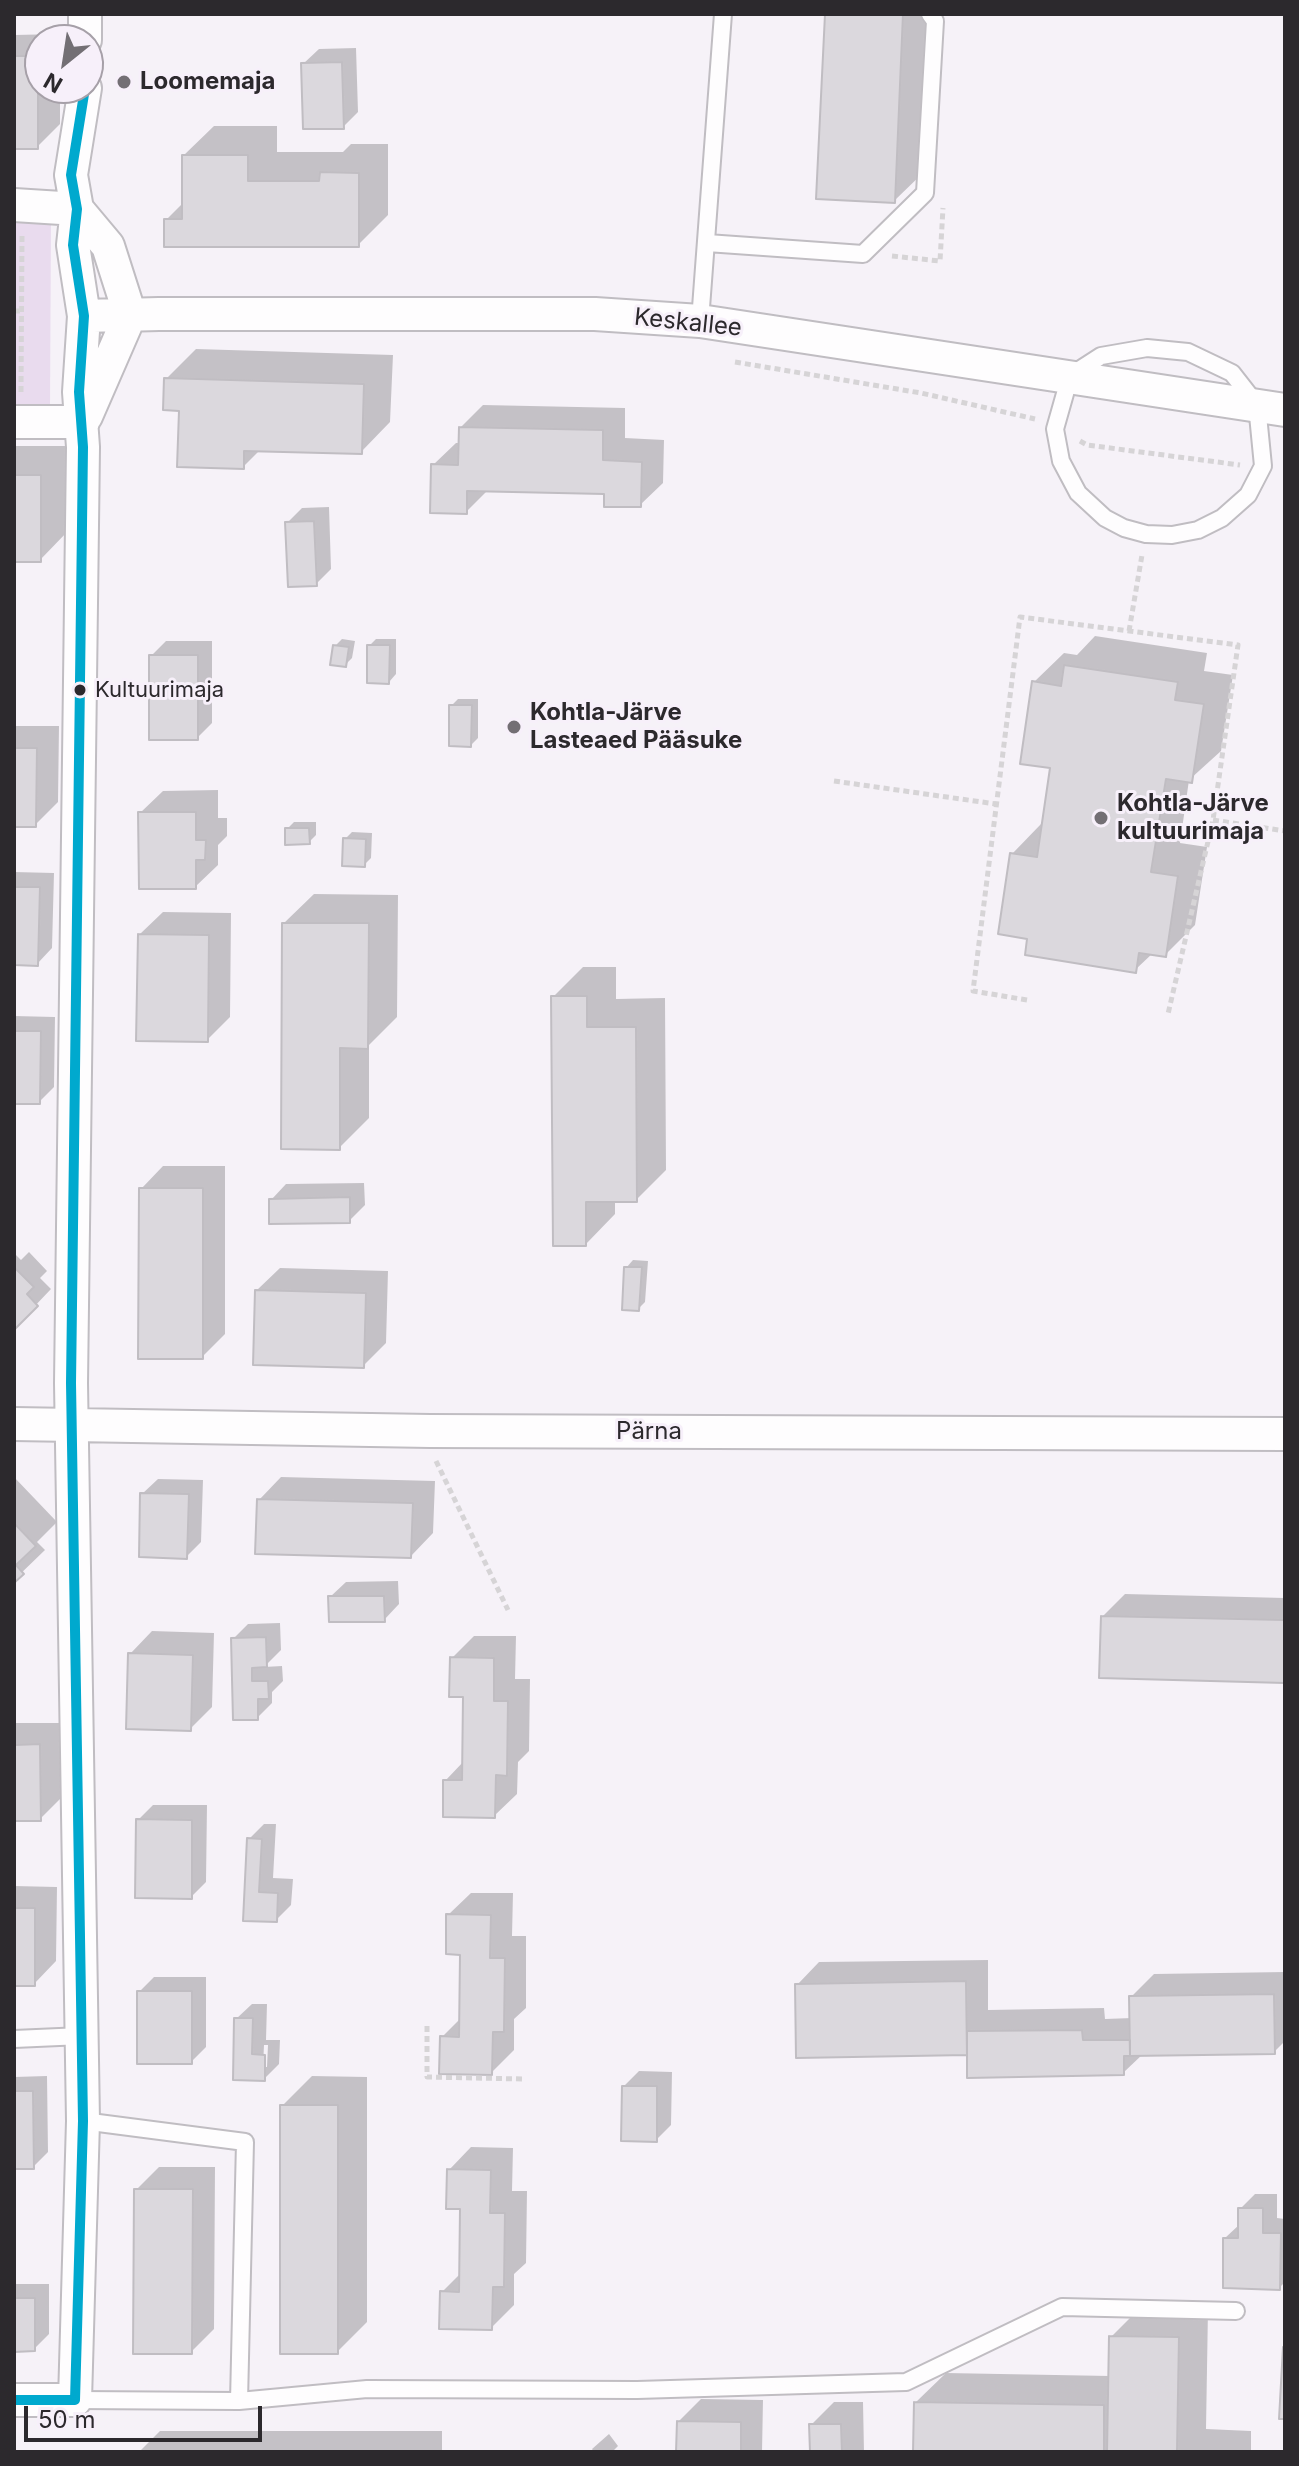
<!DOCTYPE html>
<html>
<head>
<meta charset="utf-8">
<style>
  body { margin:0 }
  #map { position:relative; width:1299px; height:2466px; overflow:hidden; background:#f6f2f8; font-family:Inter,sans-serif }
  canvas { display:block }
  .frame { position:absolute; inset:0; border:16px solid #2c292d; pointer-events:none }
  .north { position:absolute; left:24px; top:24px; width:80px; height:80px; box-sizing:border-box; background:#f7f0fa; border:2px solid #a6a0a8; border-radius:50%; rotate:210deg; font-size:22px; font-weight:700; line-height:32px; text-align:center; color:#2c292d }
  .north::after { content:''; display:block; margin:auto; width:28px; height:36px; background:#736f74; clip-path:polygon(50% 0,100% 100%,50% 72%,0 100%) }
  .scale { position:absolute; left:24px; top:2406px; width:238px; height:36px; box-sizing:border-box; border:4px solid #2c292d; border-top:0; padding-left:10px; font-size:24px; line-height:28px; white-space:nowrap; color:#2c292d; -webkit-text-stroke:6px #f7f0fa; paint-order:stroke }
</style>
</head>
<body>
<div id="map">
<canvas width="1299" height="2466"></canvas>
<div class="frame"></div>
<div class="north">N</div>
<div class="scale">50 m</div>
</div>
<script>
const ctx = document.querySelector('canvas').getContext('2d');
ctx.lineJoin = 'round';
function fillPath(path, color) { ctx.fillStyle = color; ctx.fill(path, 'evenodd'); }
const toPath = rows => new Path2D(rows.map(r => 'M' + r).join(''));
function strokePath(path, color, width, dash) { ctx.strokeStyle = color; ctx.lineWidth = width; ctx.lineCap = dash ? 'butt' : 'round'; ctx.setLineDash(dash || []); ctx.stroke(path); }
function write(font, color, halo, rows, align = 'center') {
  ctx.font = font + ' Inter,sans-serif'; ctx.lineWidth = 6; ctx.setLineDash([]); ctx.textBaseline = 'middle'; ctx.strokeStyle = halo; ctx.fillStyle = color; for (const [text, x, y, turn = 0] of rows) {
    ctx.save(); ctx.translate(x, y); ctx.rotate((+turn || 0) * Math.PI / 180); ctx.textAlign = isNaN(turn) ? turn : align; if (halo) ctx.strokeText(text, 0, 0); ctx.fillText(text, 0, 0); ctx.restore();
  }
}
const green = toPath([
  [14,220,51,220,50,406,14,405]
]);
const shadow = toPath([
  [827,14,931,14,924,172,894,201],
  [60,34,60,40,40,40,40,88,60,88,60,124,37,147,14,147,14,35],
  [356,48,358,112,343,127,303,64,319,49],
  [214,126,277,126,277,152,343,152,351,144,388,144,388,215,358,245,166,220,184,202,184,155],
  [196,349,393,355,390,422,361,452,261,449,243,467,181,409,166,379],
  [483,405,625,408,625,438,664,440,663,483,640,505,606,492,489,489,466,512,433,465,456,443,460,443,461,427],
  [14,446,70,446,69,530,40,560,14,560],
  [329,507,331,569,316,584,287,523,302,508],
  [1095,636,1207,653,1204,671,1233,675,1221,751,1189,780,1180,843,1207,847,1195,925,1165,955,1153,953,1135,970,1030,937,1012,854,1041,824,1044,825,1052,766,1034,682,1064,653,1077,655],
  [342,639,355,641,352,658,345,665,335,646],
  [376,639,396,639,396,674,389,682,369,646],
  [166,641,212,641,212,723,197,738,151,656],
  [458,699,478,699,478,738,471,745,451,706],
  [14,726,59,726,58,802,35,825,14,825],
  [218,790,218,818,227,818,227,836,218,845,218,865,195,887,140,813,163,791],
  [294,822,316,822,316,835,309,842,287,829],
  [352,832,372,833,371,858,364,865,345,839],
  [14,872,54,873,52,948,37,964,14,963],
  [314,894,398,895,397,1017,369,1045,369,1118,339,1148,284,923],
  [163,912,231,913,230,1017,207,1040,140,934],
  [583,967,616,967,616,999,665,998,666,1170,636,1200,615,1200,615,1214,586,1244,553,997],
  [14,1016,55,1017,54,1087,39,1102,14,1102],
  [163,1166,225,1166,225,1334,202,1357,141,1189],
  [364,1183,365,1205,349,1221,271,1200,286,1184],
  [29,1252,47,1271,40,1278,51,1289,14,1328,14,1255,15,1254,21,1260],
  [633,1260,648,1261,645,1302,638,1309,626,1268],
  [280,1268,388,1271,386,1343,363,1366,257,1290],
  [14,1477,57,1522,37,1542,45,1550,14,1580],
  [281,1477,435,1481,433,1533,411,1556,259,1500],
  [158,1479,203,1480,201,1542,186,1557,142,1494],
  [398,1581,399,1604,384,1620,330,1597,346,1582],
  [1125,1594,1285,1598,1285,1681,1103,1616],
  [280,1623,281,1650,264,1667,282,1666,283,1681,272,1692,272,1703,257,1718,233,1639,248,1624],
  [152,1631,214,1633,212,1707,190,1729,130,1654],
  [474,1636,516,1636,515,1679,530,1679,529,1751,518,1762,517,1794,494,1816,445,1781,464,1761,465,1695,452,1658],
  [14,1723,62,1723,63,1796,40,1819,14,1819],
  [153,1805,207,1805,206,1882,191,1897,138,1820],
  [264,1824,276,1824,273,1878,293,1879,291,1905,276,1920,245,1919,249,1839],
  [14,1886,57,1887,56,1961,34,1984,14,1984],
  [471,1893,513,1893,512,1936,526,1936,526,2008,514,2019,514,2050,491,2073,442,2037,461,2018,462,1953,448,1915],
  [988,1960,988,2010,1104,2008,1105,2019,1132,2018,1131,1997,1154,1974,1285,1972,1285,2041,1274,2052,1143,2054,1123,2073,969,2053,798,2056,797,1985,819,1962],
  [154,1977,206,1977,206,2047,191,2062,139,1992],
  [252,2004,267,2004,266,2040,280,2040,279,2064,264,2079,235,2078,236,2019],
  [264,2045,268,2045,267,2067,263,2067],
  [639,2071,672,2072,671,2125,656,2140,624,2086],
  [47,2076,48,2152,33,2167,14,2167,14,2077],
  [312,2076,367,2077,367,2322,337,2352,282,2106],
  [471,2147,513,2148,512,2191,527,2191,526,2263,514,2274,514,2305,491,2328,442,2292,461,2273,462,2208,449,2170],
  [159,2167,215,2167,214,2329,191,2352,136,2190],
  [1255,2194,1277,2194,1277,2218,1285,2219,1285,2282,1279,2288,1225,2238,1240,2224,1240,2209],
  [14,2284,49,2284,49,2334,34,2349,14,2350],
  [1141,2307,1208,2309,1206,2429,1251,2431,1251,2452,915,2452,916,2402,946,2373,1110,2376,1111,2337],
  [701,2399,763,2400,762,2452,678,2452,679,2421],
  [834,2402,863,2402,864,2452,812,2452,811,2425],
  [160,2431,442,2431,442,2452,139,2452],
  [609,2434,618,2446,612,2452,594,2452,592,2449]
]);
const building = toPath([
  [825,14,903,14,895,203,816,199,825,14],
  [14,56,38,56,38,149,14,149,14,56],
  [342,62,344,129,303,129,301,63,342,62],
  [182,155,248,155,248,181,319,181,320,172,359,173,359,247,164,247,164,219,182,219,182,155],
  [164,378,364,384,362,454,244,451,244,469,177,467,179,411,163,410,164,378],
  [459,427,603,430,603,460,642,462,641,507,604,507,604,494,467,491,467,514,430,513,431,464,458,465,459,427],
  [14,475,41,475,41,562,14,562,14,475],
  [314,521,317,586,288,587,285,522,314,521],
  [333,645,349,647,346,667,330,665,333,645],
  [367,645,390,645,389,684,367,683,367,645],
  [149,655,198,655,198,740,149,740,149,655],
  [1064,665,1178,682,1175,700,1204,704,1192,783,1166,779,1151,872,1178,876,1166,957,1139,953,1136,973,1025,955,1027,939,998,934,1010,853,1037,857,1050,768,1020,764,1032,681,1061,686,1064,665],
  [449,705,472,705,471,747,449,746,449,705],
  [14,748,37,748,36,827,14,827,14,748],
  [138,812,196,812,196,840,206,840,205,860,196,860,196,889,139,889,138,812],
  [285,828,309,828,310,844,285,845,285,828],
  [343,838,366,839,365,867,342,866,343,838],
  [14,887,40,887,38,966,14,965,14,887],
  [282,923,369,923,368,1049,340,1048,340,1150,281,1149,282,923],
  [138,934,209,935,208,1042,136,1041,138,934],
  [551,996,587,996,587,1027,636,1027,637,1202,586,1202,586,1246,553,1246,551,996],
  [14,1031,41,1031,40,1104,14,1104,14,1031],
  [139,1188,203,1188,203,1359,138,1359,139,1188],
  [350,1197,350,1223,269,1224,269,1199,350,1197],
  [14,1267,34,1287,27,1294,38,1306,14,1330,14,1267],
  [624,1267,642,1267,639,1311,622,1310,624,1267],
  [255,1290,366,1293,364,1368,253,1365,255,1290],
  [140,1493,189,1494,187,1559,139,1557,140,1493],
  [257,1499,413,1503,411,1558,255,1554,257,1499],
  [14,1523,36,1546,16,1565,24,1574,14,1583,14,1523],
  [328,1596,384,1596,385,1622,329,1622,328,1596],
  [1101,1616,1285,1620,1285,1683,1099,1678,1101,1616],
  [266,1637,267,1667,252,1668,252,1681,268,1681,269,1699,258,1699,258,1720,233,1720,231,1638,266,1637],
  [128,1653,193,1655,191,1731,126,1729,128,1653],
  [450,1657,494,1658,494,1701,508,1701,507,1776,496,1775,495,1818,443,1817,443,1780,462,1780,463,1697,449,1697,450,1657],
  [40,1744,41,1821,14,1821,14,1745,40,1744],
  [136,1819,192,1820,192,1899,135,1898,136,1819],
  [247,1838,262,1839,259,1892,278,1893,277,1922,243,1921,247,1838],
  [14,1908,35,1908,35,1986,14,1986,14,1908],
  [446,1914,491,1915,490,1958,505,1958,504,2032,493,2032,492,2075,439,2074,440,2036,459,2037,460,1955,446,1954,446,1914],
  [966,1981,967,2055,796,2058,795,1984,966,1981],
  [137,1991,192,1991,192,2064,137,2064,137,1991],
  [1274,1994,1275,2054,1130,2056,1129,1996,1274,1994],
  [234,2018,253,2018,252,2054,265,2055,265,2081,233,2080,234,2018],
  [1082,2030,1083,2040,1130,2040,1130,2056,1124,2056,1124,2075,967,2078,967,2031,1082,2030],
  [622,2086,657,2086,657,2142,621,2141,622,2086],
  [14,2091,33,2091,34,2169,14,2169,14,2091],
  [280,2105,338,2105,338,2354,280,2354,280,2105],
  [447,2169,491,2170,490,2213,505,2213,504,2287,493,2287,492,2330,439,2329,440,2291,459,2292,460,2209,446,2209,447,2169],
  [134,2189,193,2189,192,2354,133,2354,134,2189],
  [1238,2208,1263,2208,1263,2233,1281,2233,1280,2290,1223,2288,1223,2238,1238,2238,1238,2208],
  [14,2298,35,2298,35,2351,14,2352,14,2298],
  [1109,2336,1179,2337,1177,2452,1107,2452,1109,2336],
  [1283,2347,1285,2347,1285,2419,1279,2419,1283,2347],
  [914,2402,1104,2405,1104,2452,913,2452,914,2402],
  [677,2421,741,2422,741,2452,676,2452,677,2421],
  [809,2424,841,2424,842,2452,810,2452,809,2424]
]);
const path = toPath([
  [892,256,940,261,943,208],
  [14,311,23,311],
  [735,362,921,393,1035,419],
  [21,392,22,234],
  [1080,441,1087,445,1240,465],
  [1129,631,1142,555],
  [834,781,996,804],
  [1213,820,1285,831],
  [1027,1000,973,991,1020,617,1238,645,1213,820,1168,1014],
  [436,1461,508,1610],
  [427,2026,427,2077,522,2079]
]);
const lane = toPath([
  [707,243,863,254,925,193,935,21,930,14],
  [700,321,723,14],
  [1147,348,1188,352,1232,373,1257,405,1263,466,1248,495,1222,518,1198,530,1172,535,1146,534,1124,528,1105,518,1078,493,1061,461,1055,429,1070,376,1101,356,1147,348],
  [14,2039,82,2036],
  [83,2121,245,2142,239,2401],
  [75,2400,239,2401,367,2389,637,2390,906,2382,1062,2307,1236,2311]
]);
const street = toPath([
  [85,14,85,40],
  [14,205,77,209],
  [77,209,108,246,130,315,86,416],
  [84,316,159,314,595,314,700,321,1285,410],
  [14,422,83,422],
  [14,1424,430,1431,1285,1434],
  [14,2400,75,2400,83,2121,71,1383,83,447,79,392,84,316,73,245,77,209,71,175,85,88]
]);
const bus1 = toPath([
  [14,2400,75,2400,83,2121,71,1383,83,447,79,392,84,316,73,245,77,209,71,175,85,88]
]);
const markers = [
  [124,82,8,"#736f74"],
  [80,690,7,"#2c292d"],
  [514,727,8,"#736f74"],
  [1101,818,8,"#736f74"]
];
const busNames = [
  ["Kultuurimaja",95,690]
];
const poiNames = [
  ["Loomemaja",140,82],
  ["Kohtla-Järve",530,713],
  ["Lasteaed Pääsuke",530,741],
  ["Kohtla-Järve",1117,804],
  ["kultuurimaja",1117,832]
];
const streetNames = [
  ["Keskallee",688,323,6],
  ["Pärna",649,1432]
];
fillPath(green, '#e9dbee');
fillPath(shadow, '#0003');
fillPath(building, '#dbd8dd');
strokePath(building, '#c0bdc2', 2);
strokePath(lane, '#c0bdc2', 20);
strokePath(street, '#c0bdc2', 36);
strokePath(path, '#d6d4d6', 5, [6, 4]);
strokePath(lane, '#fefdfe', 16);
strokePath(street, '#fefdfe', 32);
strokePath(bus1, '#00a9ce', 10);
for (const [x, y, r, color] of markers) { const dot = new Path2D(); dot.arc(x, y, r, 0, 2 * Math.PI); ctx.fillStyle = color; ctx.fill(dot); strokePath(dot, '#f7f0fa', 3); }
write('22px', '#2c292d', '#f7f0fa', busNames, 'left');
write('bold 24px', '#2c292d', '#f7f0fa', poiNames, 'left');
write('24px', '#2c292d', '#f7f0fa', streetNames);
</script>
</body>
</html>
